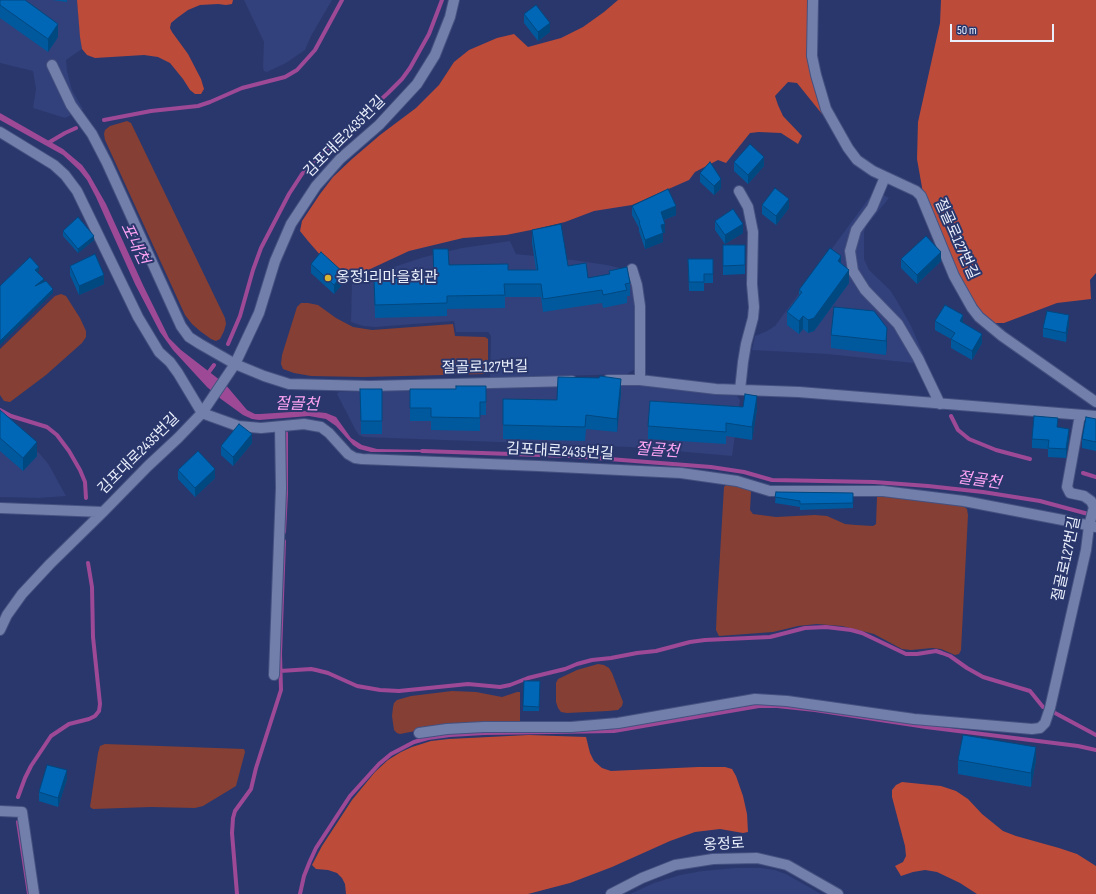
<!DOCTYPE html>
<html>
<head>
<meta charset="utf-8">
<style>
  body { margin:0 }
  #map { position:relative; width:1096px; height:894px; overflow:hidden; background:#2a376c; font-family:"Sofia Sans Condensed",sans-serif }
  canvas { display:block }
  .scale { position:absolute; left:950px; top:24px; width:104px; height:18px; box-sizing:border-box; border:2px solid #eaeffc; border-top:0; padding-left:5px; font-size:12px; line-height:14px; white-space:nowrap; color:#eaeffc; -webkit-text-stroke:3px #2a376c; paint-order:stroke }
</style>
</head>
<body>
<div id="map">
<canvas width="1096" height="894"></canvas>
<div class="scale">50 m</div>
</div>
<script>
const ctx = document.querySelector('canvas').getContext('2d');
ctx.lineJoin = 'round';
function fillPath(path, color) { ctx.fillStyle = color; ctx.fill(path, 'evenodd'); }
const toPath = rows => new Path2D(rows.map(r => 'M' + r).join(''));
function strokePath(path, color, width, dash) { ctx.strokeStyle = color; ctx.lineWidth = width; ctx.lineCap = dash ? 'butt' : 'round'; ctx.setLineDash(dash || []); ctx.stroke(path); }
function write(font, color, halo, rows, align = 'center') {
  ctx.font = font + ' "Sofia Sans Condensed","Noto Sans KR",sans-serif'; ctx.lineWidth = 4; ctx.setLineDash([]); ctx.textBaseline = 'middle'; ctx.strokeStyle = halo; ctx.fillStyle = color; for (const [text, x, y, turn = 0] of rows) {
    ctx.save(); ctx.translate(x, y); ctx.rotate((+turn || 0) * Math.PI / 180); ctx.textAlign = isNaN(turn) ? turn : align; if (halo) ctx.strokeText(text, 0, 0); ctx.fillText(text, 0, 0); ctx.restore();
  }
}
const built = toPath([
  [0,0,77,0,82,49,66,60,67,71,72,90,83,109,65,118,33,108,36,89,33,71,0,63],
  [244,0,332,0,311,36,305,50,286,63,267,72,264,71,263,67,264,42],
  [875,190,889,198,866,226,864,232,864,259,869,270,890,290,897,301,911,326,926,360,913,363,827,354,752,350,755,336,767,331,775,326],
  [510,241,516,254,573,260,607,265,629,270,635,293,636,352,635,369,627,374,490,378,491,336,488,332,456,332,454,321,375,327,363,326,351,322,352,277,376,273,424,257,462,248],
  [641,384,737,396,740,400,732,456,630,447,364,437,359,435,355,429,337,394,339,392],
  [0,416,40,454,49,465,66,496,39,498,0,497],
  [735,868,761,868,775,870,786,874,821,894,630,894,654,883,680,875,702,871]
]);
const green = toPath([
  [127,121,131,123,225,318,226,324,224,331,220,339,216,341,211,339,200,331,192,324,185,315,105,140,104,134,105,130,110,126],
  [61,294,66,296,80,318,86,331,86,337,82,343,46,375,10,402,4,401,0,395,0,349,55,296],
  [301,303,308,303,318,305,336,318,353,327,372,330,453,324,455,336,485,337,488,339,488,371,484,374,363,377,311,376,294,373,283,369,281,364,282,355,297,307],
  [727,484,733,485,750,490,751,492,750,510,753,514,776,517,815,515,827,516,845,524,856,525,873,526,876,524,877,497,880,495,963,506,967,509,968,515,961,650,959,654,955,655,941,649,932,648,911,650,902,649,874,634,842,626,817,624,798,626,773,632,719,636,716,630,717,605,724,487],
  [598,664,604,665,609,668,612,673,623,702,622,706,618,710,608,711,567,713,561,712,558,708,556,702,556,683,558,679,577,670],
  [452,691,476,692,502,697,517,692,520,692,520,721,518,723,441,726,400,734,397,733,394,730,392,716,393,707,394,703,397,700,411,696],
  [105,744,244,749,245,752,236,786,203,806,195,808,151,807,93,809,90,807,98,753,100,746]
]);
const forest = toPath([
  [77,0,233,0,232,4,226,5,218,4,200,5,188,10,177,18,171,23,170,28,172,32,188,54,201,79,204,89,201,94,195,94,190,90,183,79,170,63,158,57,144,55,95,58,87,55,82,49,80,37],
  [618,0,807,0,809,38,822,103,822,114,797,83,788,82,775,96,778,105,783,116,802,136,798,144,781,133,759,132,750,133,726,163,718,160,695,172,689,180,632,205,594,211,565,222,536,229,506,235,463,238,409,251,366,271,341,270,322,257,308,241,300,231,302,221,320,194,333,177,352,159,380,135,416,108,439,85,454,62,469,50,497,38,514,34,528,47,561,38,583,27,604,12],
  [941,0,1096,0,1096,273,1090,280,1091,299,1057,303,1004,323,991,323,976,309,957,277,923,193,917,159,918,122,940,23],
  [529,735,586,737,590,753,594,761,602,768,611,771,698,767,725,767,732,769,736,776,743,796,747,814,748,832,743,833,720,829,695,832,670,841,612,867,570,883,528,894,346,894,345,884,342,878,337,873,328,870,316,869,312,865,322,846,352,800,375,772,388,760,401,752,412,747,431,741,449,739],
  [902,782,941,786,956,791,968,799,982,814,1003,831,1016,836,1059,848,1077,854,1096,866,1096,894,977,894,960,883,937,872,925,870,913,872,901,876,895,866,903,862,906,856,905,846,892,797,892,790,896,785]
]);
const water = toPath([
  [0,113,63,149,82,165,90,176,106,204,143,285,169,338,181,350,225,384,247,410,255,414,260,414,307,411,326,413,336,417,351,438,362,445,377,449,426,450,427,452,371,452,359,449,353,445,336,426,326,419,309,416,259,420,252,419,243,415,221,399,207,387,173,350,160,332,135,284,96,197,87,180,79,170,63,155,0,120]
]);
const stream = toPath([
  [104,120,151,111,198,106,210,102,242,88,285,77,297,70,315,50,342,0],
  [48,143,65,133,76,128],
  [228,344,240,316,253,270,261,248,289,194,302,174,315,160,388,93,402,79,410,68,429,34,442,0],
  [206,376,214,365],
  [0,410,11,416,47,427,57,435,69,451,80,470,85,482,86,498],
  [951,416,958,430,969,439,996,450,1030,459],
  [422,451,571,456,711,467,744,472,772,480,874,482,928,486,983,492,1040,501,1092,515],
  [1083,473,1096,477],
  [284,532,286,494,286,433],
  [280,671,311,669,316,670,328,673,357,686,380,690,399,691,468,684,500,687,510,685,528,678,565,669,577,664,592,660,611,658,637,653,656,651,690,642,705,640,770,637,805,628,826,627,851,630,862,633,906,654,917,654,936,651,942,653,950,656,967,668,983,677,1030,691,1043,707],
  [1055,713,1096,735],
  [18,797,25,778,31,766,51,736,69,724,89,719,95,716,99,711,100,704,93,637,92,587,88,563],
  [18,822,29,894],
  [237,894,232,833,233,818,235,811,251,789,256,768,281,690,280,654,284,541],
  [300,894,304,876,310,861,316,848,350,796,379,764,391,754,414,742,428,738,450,735,484,733,614,731,759,706,777,706,815,710,926,727,1078,746,1096,750]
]);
const minor = toPath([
  [813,0,812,56,816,75,826,109,848,148,857,160,873,171,916,191,921,196,954,276,972,308,979,317,1002,336,1096,402],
  [52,65,71,105,92,134,107,163,181,326,189,337,200,344,235,364,264,376,289,384,370,386,572,381],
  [0,132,54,165,65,175,77,191,138,317,159,352,170,362,178,373,202,413,238,426,261,428,304,424,321,427,329,433,348,454,355,458,362,459,539,466,681,473,737,481,770,491,883,491,964,501,1068,521,1096,527],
  [885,177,872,208,856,230,850,251,853,271,865,290,898,324,918,358,940,404],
  [739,191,748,207,753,232,752,284,754,307,753,318,746,344,743,362,740,390],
  [632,269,637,285,640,306,640,380],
  [608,380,640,380,716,389,799,392,1096,416],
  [0,508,103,512],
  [0,630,7,615,22,594,50,564,103,512,148,466,178,438,202,413,235,364,259,313,275,261,291,224,316,186,340,159,379,125,417,84,435,55,450,17,454,0],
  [274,675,281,488,280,427],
  [419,733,447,729,484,727,571,727,618,723,755,699,787,701,914,719,1032,729,1040,728,1045,723,1050,708,1086,550,1089,526,1094,507,1091,501,1084,496,1070,493,1067,487,1080,415],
  [0,811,22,812,34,894],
  [611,894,642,878,675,865,713,859,757,858,787,865,838,894]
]);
const wall = toPath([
  [0,0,58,37,48,52,0,18],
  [52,0,67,0,67,2],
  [524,14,550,32,538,41,524,23],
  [734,162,764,166,748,184,734,171],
  [700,173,721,188,714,195,700,182],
  [762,205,789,208,776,225,762,214],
  [632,206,676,215,664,220,665,233,663,233,663,242,645,249,639,231,639,228,632,215],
  [715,221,743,233,725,244,715,230],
  [532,230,568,266,588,278,609,274,609,271,630,283,630,296,627,296,627,303,603,308,602,303,543,312,541,297,505,297,505,308,447,309,447,316,375,318,374,279,434,277,449,265,508,270,536,270,532,243],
  [63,231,94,240,78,253,63,236],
  [723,245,745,265,745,274,723,275],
  [688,259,713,259,713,283,704,283,704,291,689,291],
  [901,259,941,261,917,284,901,268],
  [311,264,344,282,334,294,311,273],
  [841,264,849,283,814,331,808,333,803,329,799,334,787,325,787,312,799,297,799,290],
  [70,266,104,284,79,295,70,275],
  [935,321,963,323,982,343,972,360,951,348,951,339,935,330],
  [1069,324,1066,342,1043,337,1043,328],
  [831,335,887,341,886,355,831,348],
  [486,386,486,415,480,415,480,431,431,430,431,421,410,421,410,389,456,389],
  [360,389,382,389,382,434,361,434],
  [621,392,617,432,586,429,585,441,503,439,503,425,557,400],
  [757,409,752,440,726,436,726,444,648,439,648,426],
  [0,410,37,456,23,471,0,451],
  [1096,419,1096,451,1082,448,1082,439],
  [1058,427,1069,438,1066,458,1048,457,1048,449,1032,448,1032,439],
  [252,443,233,466,221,455,221,446],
  [178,470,215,478,195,497,178,479],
  [776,492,853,493,853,508,800,510,800,507,775,503],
  [524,681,540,681,539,711,523,711],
  [958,760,1036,760,1031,787,958,774],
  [67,779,58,807,39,801,39,792]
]);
const shadedWall = toPath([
  [550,23,550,32,538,41,538,32],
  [58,24,58,37,48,52,48,39],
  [764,157,764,166,748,184,748,175],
  [721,179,721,188,714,195,714,186],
  [789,199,789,208,776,225,776,216],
  [676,206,676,215,661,221,661,212],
  [665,224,665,233,663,233,663,242,645,249,645,240,661,225],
  [743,224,743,233,725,244,725,235],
  [94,236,94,240,78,253,78,249],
  [941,252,941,261,917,284,917,275],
  [841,256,841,270,838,261],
  [39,267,39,271,35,275,35,270],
  [849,270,849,283,814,331,808,333,808,320],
  [344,273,344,282,334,294,334,285],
  [104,275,104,284,79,295,79,286],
  [44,279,44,283,35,286],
  [53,289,53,293,0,345,0,341],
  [963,315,963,324,960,321],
  [1069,315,1069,324,1066,342,1066,333],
  [803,316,803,329,799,334,799,321],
  [887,328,887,341,886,355,886,341],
  [982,334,982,343,972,360,972,351],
  [621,379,621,392,617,432,617,419],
  [757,396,757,409,752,440,752,427],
  [1069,429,1069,438,1066,458,1066,449],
  [252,434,252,443,233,466,233,457],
  [37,442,37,456,23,471,23,458],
  [215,469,215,478,195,497,195,488],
  [1036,747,1036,760,1031,787,1031,773],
  [67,770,67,779,58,807,58,798]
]);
const building = toPath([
  [0,0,25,0,58,24,48,39,0,5,0,0],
  [536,5,550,23,538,32,524,14,536,5],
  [750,144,764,157,748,175,734,162,750,144],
  [710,162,721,179,714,186,700,173,710,162],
  [775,188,789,199,776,216,762,205,775,188],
  [668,189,676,206,661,212,665,224,661,225,663,233,645,240,639,222,640,222,632,206,668,189],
  [733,209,743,224,725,235,715,221,733,209],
  [78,217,94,236,78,249,63,231,78,217],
  [561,224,568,266,586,263,588,278,610,274,609,271,627,267,630,283,625,284,627,290,603,295,602,290,543,299,541,284,504,284,505,295,447,296,447,303,375,305,374,279,434,277,433,249,448,249,449,265,508,264,508,270,538,270,532,230,561,224],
  [926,236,941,252,917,275,901,259,926,236],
  [723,245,745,245,745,265,723,266,723,245],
  [830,248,841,256,838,261,849,270,814,318,808,320,803,316,799,321,787,312,802,292,799,290,830,248],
  [321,252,344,273,334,285,311,264,321,252],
  [95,254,104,275,79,286,70,266,95,254],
  [30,257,39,267,35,270,44,279,35,286,46,281,53,289,0,341,0,286,30,257],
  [688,259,713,259,713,274,704,274,704,282,689,282,688,259],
  [945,305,963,315,960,321,982,334,972,351,951,339,955,333,935,321,945,305],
  [834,307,874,311,887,328,886,341,831,335,834,307],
  [1047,311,1069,315,1066,333,1043,328,1047,311],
  [600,376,621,379,617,419,586,415,585,427,503,425,503,399,557,400,558,377,599,378,600,376],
  [456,386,486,386,486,402,480,402,480,418,431,417,431,408,410,408,410,389,456,389,456,386],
  [360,389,382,389,382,421,361,421,360,389],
  [745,394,757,396,752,427,726,423,726,432,648,426,650,401,743,407,745,394],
  [0,410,37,442,23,458,0,438,0,410],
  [1034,416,1058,418,1057,427,1069,429,1066,449,1048,448,1049,440,1032,439,1034,416],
  [1086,417,1096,419,1096,442,1082,439,1086,417],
  [239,424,252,434,233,457,221,446,239,424],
  [198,451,215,469,195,488,178,470,198,451],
  [776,492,853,493,853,503,800,504,800,501,775,497,776,492],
  [524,681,540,681,539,707,523,706,524,681],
  [963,735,1036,747,1031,773,958,760,963,735],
  [47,765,67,770,58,798,39,792,47,765]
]);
const markers = [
  [328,278,4,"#dab333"]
];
const streetNames = [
  ["김포대로2435번길",345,137,-45],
  ["절골로127번길",956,239,66],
  ["절골로127번길",485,368,-1],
  ["김포대로2435번길",560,452,3],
  ["김포대로2435번길",139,454,-45],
  ["절골로127번길",1067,559,-78],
  ["옹정로",724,845,-3]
];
const poiNames = [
  ["옹정1리마을회관",336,278]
];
const waterNames = [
  ["포내천",134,244,64],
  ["절골천",297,405,1],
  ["절골천",657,451,4],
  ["절골천",979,481,8]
];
fillPath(built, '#32407b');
fillPath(green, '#853f34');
fillPath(forest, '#bc4b3a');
fillPath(water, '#9d4996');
strokePath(stream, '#9d4996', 4);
strokePath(minor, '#455180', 12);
strokePath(minor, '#727faa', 10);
fillPath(wall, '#00599d');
fillPath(shadedWall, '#004880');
fillPath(building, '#0067b7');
strokePath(building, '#004880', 1);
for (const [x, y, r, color] of markers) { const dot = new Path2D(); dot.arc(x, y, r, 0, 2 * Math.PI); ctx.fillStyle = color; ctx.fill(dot); strokePath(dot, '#2a376c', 1.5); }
write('15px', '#eaeffc', '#2a376c', streetNames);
write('15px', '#eaeffc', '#2a376c', poiNames, 'left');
write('italic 16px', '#fda4f3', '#2a376c', waterNames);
</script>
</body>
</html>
